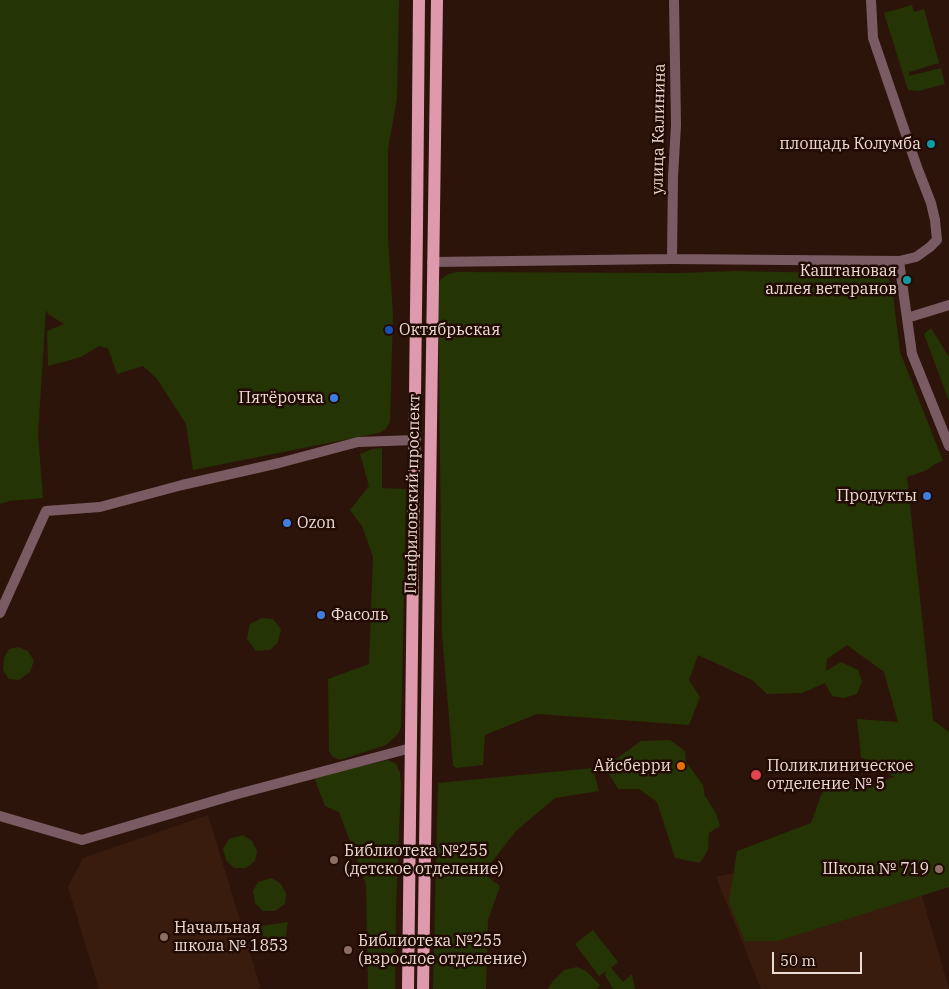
<!DOCTYPE html>
<html>
<head>
<meta charset="utf-8">
<style>
  body { margin:0 }
  #map { position:relative; width:949px; height:989px; overflow:hidden; background:#2d140a; font-family:"IBM Plex Serif",serif }
  canvas { display:block }
  .scale { position:absolute; left:772px; top:952px; width:90px; height:22px; box-sizing:border-box; border:2px solid #ecdbd4; border-top:0; padding-left:6px; font-size:15px; line-height:18px; white-space:nowrap; color:#ecdbd4; -webkit-text-stroke:4px #220b03; paint-order:stroke }
</style>
</head>
<body>
<div id="map">
<canvas width="949" height="989"></canvas>
<div class="scale">50 m</div>
</div>
<script>
const ctx = document.querySelector('canvas').getContext('2d');
ctx.lineJoin = 'round';
function fillPath(path, color) { ctx.fillStyle = color; ctx.fill(path, 'evenodd'); }
const toPath = rows => new Path2D(rows.map(r => 'M' + r).join(''));
function strokePath(path, color, width, dash) { ctx.strokeStyle = color; ctx.lineWidth = width; ctx.lineCap = dash ? 'butt' : 'round'; ctx.setLineDash(dash || []); ctx.stroke(path); }
function write(font, color, halo, rows, align = 'center') {
  ctx.font = font + ' "IBM Plex Serif",serif'; ctx.lineWidth = 5; ctx.setLineDash([]); ctx.textBaseline = 'middle'; ctx.strokeStyle = halo; ctx.fillStyle = color; for (const [text, x, y, turn = 0] of rows) {
    ctx.save(); ctx.translate(x, y); ctx.rotate((+turn || 0) * Math.PI / 180); ctx.textAlign = isNaN(turn) ? turn : align; if (halo) ctx.strokeText(text, 0, 0); ctx.fillText(text, 0, 0); ctx.restore();
  }
}
const built = toPath([
  [208,815,260,986,258,989,99,989,68,887,83,858],
  [904,834,949,989,761,989,716,877]
]);
const green = toPath([
  [0,0,399,0,397,98,388,149,388,239,393,315,390,422,386,429,379,433,193,470,186,424,157,379,143,366,117,374,108,348,99,346,81,357,48,366,47,331,64,324,48,314,46,310,38,434,43,498,9,501,0,504],
  [912,5,914,12,924,9,939,63,909,72,909,76,941,68,945,84,919,91,908,90,884,13],
  [735,271,882,274,888,278,892,286,900,352,943,461,935,464,927,470,907,477,933,720,949,732,949,887,778,941,745,941,729,903,737,851,811,823,821,795,833,779,859,789,894,777,861,757,857,719,898,722,884,672,847,645,827,659,826,671,841,662,858,670,862,682,857,694,844,698,832,696,825,683,802,693,767,694,752,680,698,655,689,680,700,697,689,725,537,714,485,735,483,765,456,768,453,765,442,634,438,287,440,280,448,274,456,272,680,273],
  [931,328,949,357,949,401,924,334],
  [382,448,382,488,406,489,401,727,398,734,386,745,340,760,333,757,329,751,328,679,369,664,373,557,362,526,350,510,369,486,360,454,372,449],
  [262,618,273,619,281,629,278,642,270,650,256,651,247,639,250,624],
  [18,647,28,651,34,661,30,672,19,680,9,679,3,670,4,658,9,649],
  [670,740,685,751,686,762,703,785,705,796,716,813,720,826,709,833,708,850,700,863,675,858,657,802,639,789,618,789,605,767,641,741],
  [388,760,396,764,400,773,401,784,396,907,395,989,368,989,366,884,339,812,325,806,314,777],
  [593,768,599,791,555,798,516,831,483,873,500,886,488,920,486,989,433,989,438,783],
  [243,835,252,841,257,851,255,861,246,868,234,868,226,860,223,849,229,839],
  [272,878,281,884,286,894,285,904,275,911,263,911,255,903,253,891,258,882],
  [288,922,284,948,266,950,261,926],
  [593,930,618,962,611,968,623,982,632,974,635,989,613,989,605,975,606,971,599,976,575,944],
  [577,967,586,971,600,985,597,989,548,989,552,982,564,970]
]);
const minor = toPath([
  [672,259,673,177,676,125,674,0],
  [899,261,912,354,949,446],
  [432,262,672,259,899,261,916,257,930,247,937,240,935,220,931,203,917,167,873,38,871,0],
  [907,318,949,305],
  [0,613,46,511,100,507,182,485,279,463,358,442,415,440],
  [0,816,82,840,234,795,411,748]
]);
const primary = toPath([
  [408,989,417,226,419,0],
  [423,989,437,0]
]);
const markers = [
  [931,144,5,"#0f9aa8"],
  [907,280,5,"#0f9aa8"],
  [389,330,5,"#1a4fb4"],
  [334,398,5,"#3f7fe0"],
  [927,496,5,"#3f7fe0"],
  [287,523,5,"#3f7fe0"],
  [321,615,5,"#3f7fe0"],
  [681,766,5,"#e8710a"],
  [756,775,6,"#e0444e"],
  [334,860,5,"#8d6e63"],
  [939,869,5,"#8d6e63"],
  [164,937,5,"#8d6e63"],
  [348,950,5,"#8d6e63"]
];
const streetNames = [
  ["улица Калинина",659,129,-89],
  ["Панфиловский проспект",413,494,-89]
];
const poiNames = [
  ["площадь Колумба",921,144,"right"],
  ["Каштановая",897,271,"right"],
  ["аллея ветеранов",897,289,"right"],
  ["Октябрьская",399,330],
  ["Пятёрочка",324,398,"right"],
  ["Продукты",917,496,"right"],
  ["Ozon",297,523],
  ["Фасоль",331,615],
  ["Айсберри",671,766,"right"],
  ["Поликлиническое",767,766],
  ["отделение № 5",767,784],
  ["Библиотека №255",344,851],
  ["(детское отделение)",344,869],
  ["Школа № 719",929,869,"right"],
  ["Начальная",174,928],
  ["школа № 1853",174,946],
  ["Библиотека №255",358,941],
  ["(взрослое отделение)",358,959]
];
fillPath(built, '#3a1c0f');
fillPath(green, '#243404');
strokePath(minor, '#7b5b63', 10);
strokePath(primary, '#de9aac', 12);
for (const [x, y, r, color] of markers) { const dot = new Path2D(); dot.arc(x, y, r, 0, 2 * Math.PI); ctx.fillStyle = color; ctx.fill(dot); strokePath(dot, '#220b03', 2); }
write('16px', '#ecdbd4', '#220b03', streetNames);
write('16px', '#ecdbd4', '#220b03', poiNames, 'left');
</script>
</body>
</html>
